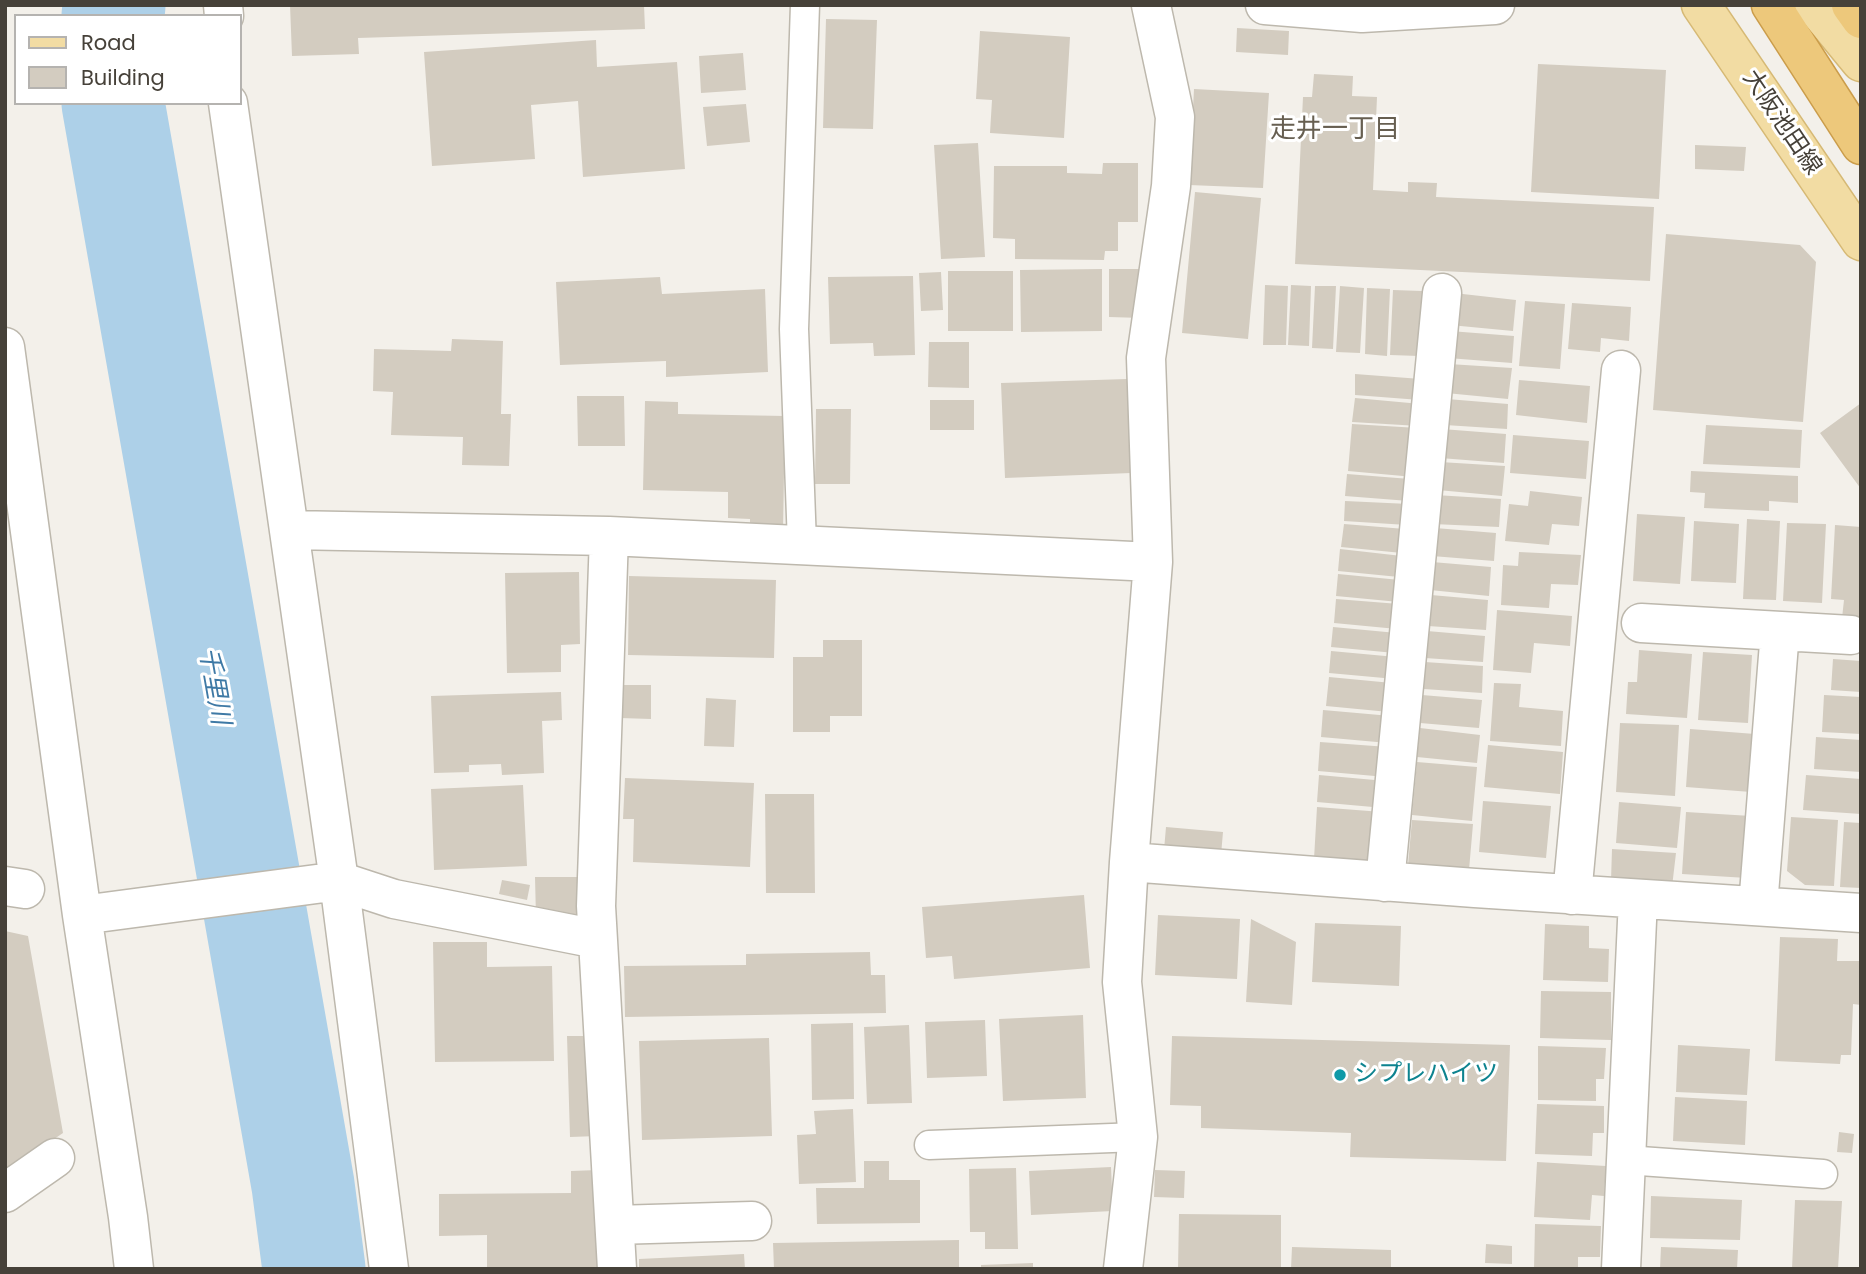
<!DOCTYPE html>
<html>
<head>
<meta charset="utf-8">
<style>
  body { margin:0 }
  #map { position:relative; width:1866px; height:1274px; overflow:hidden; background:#f3f0ea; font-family:Poppins,sans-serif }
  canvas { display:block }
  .frame { position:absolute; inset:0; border:7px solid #464139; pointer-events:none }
  .legend { position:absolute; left:14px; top:14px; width:228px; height:91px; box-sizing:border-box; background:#fff; border:2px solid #b5b3b0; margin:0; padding:9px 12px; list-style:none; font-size:21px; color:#464139 }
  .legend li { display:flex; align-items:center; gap:14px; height:35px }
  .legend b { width:35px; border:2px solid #b5b3b0 }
</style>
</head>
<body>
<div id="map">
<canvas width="1866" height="1274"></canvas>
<div class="frame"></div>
<ul class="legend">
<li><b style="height:9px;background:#f2dca3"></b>Road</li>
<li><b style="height:19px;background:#d3ccc0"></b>Building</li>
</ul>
</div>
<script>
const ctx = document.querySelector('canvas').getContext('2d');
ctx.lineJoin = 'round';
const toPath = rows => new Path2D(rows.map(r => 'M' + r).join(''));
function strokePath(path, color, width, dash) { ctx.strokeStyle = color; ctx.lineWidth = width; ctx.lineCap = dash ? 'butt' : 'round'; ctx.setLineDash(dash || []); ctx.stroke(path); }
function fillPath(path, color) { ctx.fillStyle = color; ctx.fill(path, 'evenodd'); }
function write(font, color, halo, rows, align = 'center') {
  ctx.font = font + ' Poppins,"Noto Sans JP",sans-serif'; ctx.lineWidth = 6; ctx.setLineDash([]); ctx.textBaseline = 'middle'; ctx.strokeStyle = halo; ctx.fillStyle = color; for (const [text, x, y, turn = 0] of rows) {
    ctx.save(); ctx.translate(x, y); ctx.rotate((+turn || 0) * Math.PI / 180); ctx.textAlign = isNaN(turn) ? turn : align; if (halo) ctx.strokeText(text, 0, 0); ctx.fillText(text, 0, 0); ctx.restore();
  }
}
const river = toPath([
  [113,16,114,5],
  [113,103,303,1185,314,1269]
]);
const building = toPath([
  [290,5,644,5,645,29,358,38,359,54,292,56],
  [826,19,877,20,873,129,823,128],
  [1237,28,1289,31,1288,55,1236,52],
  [980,31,1070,37,1064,138,990,133,992,100,976,99],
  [596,40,597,67,677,62,685,169,583,177,578,101,531,105,535,159,432,166,424,52],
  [743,53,746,90,701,93,699,56],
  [1538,64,1666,70,1659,199,1531,192],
  [1314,74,1353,76,1352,96,1377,97,1373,190,1408,192,1408,182,1437,183,1436,197,1654,207,1650,281,1295,264,1303,97,1312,97],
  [1194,89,1269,93,1263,188,1189,185],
  [746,104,750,142,707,146,703,107],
  [978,143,985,257,941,259,934,145],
  [1695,145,1746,147,1744,171,1695,169],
  [1103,163,1138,163,1138,222,1118,222,1118,251,1105,251,1104,260,1015,259,1015,239,993,238,994,166,1067,166,1067,173,1102,174],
  [1195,192,1261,198,1248,339,1182,333],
  [1666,234,1800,245,1816,262,1803,422,1653,410],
  [1102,269,1102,331,1021,332,1020,270],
  [1109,269,1143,269,1142,318,1109,317],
  [948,271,1013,271,1013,331,948,331],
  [941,272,943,310,921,311,919,273],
  [913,276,915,355,874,356,873,343,830,344,828,277],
  [660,277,662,294,765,289,768,372,666,377,666,361,560,365,556,282],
  [1265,285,1288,286,1286,345,1263,345],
  [1291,285,1311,286,1309,346,1288,345],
  [1315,286,1336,286,1333,349,1312,348],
  [1340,286,1364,288,1360,353,1336,352],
  [1367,288,1390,289,1387,356,1365,354],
  [1393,290,1422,291,1419,356,1390,355],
  [1454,293,1516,300,1513,331,1450,325],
  [1525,301,1565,304,1560,369,1519,366],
  [1572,303,1631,307,1629,341,1601,338,1600,352,1568,349],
  [1450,331,1514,336,1512,363,1448,358],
  [452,339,503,341,501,414,511,414,509,466,462,465,463,437,391,435,393,392,373,391,374,349,451,351],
  [929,342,969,342,969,388,928,387],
  [1449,364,1512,368,1508,399,1446,393],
  [1355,374,1421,379,1420,400,1355,395],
  [1127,379,1131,473,1005,478,1001,383],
  [1519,380,1590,386,1587,423,1516,415],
  [577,396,624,396,625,446,578,446],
  [1355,398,1421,404,1419,426,1352,422],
  [1447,399,1508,404,1507,429,1445,425],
  [930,400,974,400,974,430,930,430],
  [645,401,678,402,678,414,785,416,783,531,750,531,750,519,728,518,728,492,643,490],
  [1861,403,1861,489,1820,433],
  [816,409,851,409,850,484,815,484],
  [1352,424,1418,428,1414,477,1348,471],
  [1706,425,1802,430,1800,468,1703,464],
  [1442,429,1506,434,1504,463,1440,458],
  [1513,435,1589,441,1586,479,1510,473],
  [1440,462,1505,466,1502,496,1438,490],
  [1691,471,1798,476,1798,503,1769,501,1769,511,1704,508,1705,493,1690,492],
  [1347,474,1410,479,1409,501,1345,496],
  [1530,491,1582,497,1579,526,1552,524,1549,545,1505,541,1509,504,1528,506],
  [1435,495,1501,499,1499,527,1433,524],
  [1345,501,1409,504,1407,525,1344,521],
  [1637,514,1685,517,1680,584,1633,581],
  [1747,519,1780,521,1776,600,1743,599],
  [1694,521,1739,524,1736,583,1691,581],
  [1787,523,1826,524,1822,603,1783,601],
  [1344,524,1405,529,1402,553,1341,547],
  [1835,525,1861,527,1861,619,1842,618,1844,600,1831,599],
  [1435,528,1496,533,1494,561,1432,556],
  [1340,549,1402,556,1399,577,1338,571],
  [1519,552,1581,555,1578,585,1551,584,1549,608,1501,605,1503,565,1518,566],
  [1432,562,1491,567,1489,596,1430,590],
  [579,572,580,644,561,645,561,672,507,673,505,573],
  [1338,574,1400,580,1399,602,1336,596],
  [629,576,776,580,774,658,628,655],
  [1431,595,1488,600,1486,630,1428,626],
  [1336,599,1399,604,1397,629,1334,623],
  [1497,610,1572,616,1570,646,1534,643,1531,673,1493,670],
  [1333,627,1397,633,1395,653,1331,647],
  [1427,631,1485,636,1483,662,1425,658],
  [823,640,862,640,862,716,830,716,830,732,793,732,793,657,823,657],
  [1639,650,1692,654,1687,718,1626,714,1628,682,1637,682],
  [1331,651,1396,657,1395,679,1329,673],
  [1703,652,1752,655,1748,723,1698,720],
  [1833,659,1861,661,1861,692,1831,690],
  [1425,662,1483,666,1482,693,1424,689],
  [1329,677,1392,683,1389,712,1326,706],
  [1494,683,1521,684,1519,707,1563,711,1561,746,1490,741],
  [621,685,651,685,651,719,620,718],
  [561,692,562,720,542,721,544,773,502,775,501,764,469,765,469,772,434,773,431,696],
  [1422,695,1482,700,1479,728,1420,723],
  [1824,695,1861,697,1861,734,1822,732],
  [706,698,736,700,734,747,704,746],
  [1323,710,1391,716,1388,743,1321,737],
  [1620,723,1679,725,1675,796,1616,792],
  [1420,728,1480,735,1477,763,1417,757],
  [1690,729,1755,734,1751,792,1686,787],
  [1816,737,1861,740,1861,772,1814,769],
  [1320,742,1388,747,1386,777,1318,771],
  [1488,745,1563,752,1560,794,1484,787],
  [1417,762,1477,767,1472,821,1412,815],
  [1319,775,1386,781,1384,808,1317,802],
  [1806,775,1861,779,1861,814,1803,810],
  [625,778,754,783,750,867,633,862,634,819,623,819],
  [523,785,527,866,434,870,431,789],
  [765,794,814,794,815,893,766,893],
  [1483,801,1551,806,1546,858,1479,852],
  [1619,802,1681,807,1677,848,1616,843],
  [1317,807,1382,812,1368,862,1314,859],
  [1686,812,1751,816,1747,878,1682,874],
  [1791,817,1838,820,1834,886,1805,885,1787,871],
  [1412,820,1473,824,1469,870,1408,865],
  [1844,822,1861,823,1861,888,1840,887],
  [1166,827,1223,832,1221,855,1164,850],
  [1612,849,1676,853,1672,887,1611,881],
  [535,877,582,877,582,918,536,918],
  [502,880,530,885,527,900,499,894],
  [1084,895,1090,968,954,979,952,956,926,958,922,907],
  [1158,915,1240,919,1237,979,1155,975],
  [1251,919,1296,942,1292,1005,1246,1002],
  [1315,923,1401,926,1399,986,1312,982],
  [1545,924,1589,926,1589,948,1609,949,1608,982,1543,980],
  [5,931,28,936,63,1133,5,1172],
  [1780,937,1838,939,1837,961,1861,961,1861,1005,1853,1004,1851,1055,1841,1055,1840,1064,1775,1061],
  [433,942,487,942,487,967,552,966,554,1061,435,1062],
  [870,952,871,975,885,975,886,1013,625,1017,624,966,746,965,746,954],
  [1541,991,1611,992,1611,1040,1540,1038],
  [1083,1015,1086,1098,1003,1101,999,1019],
  [985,1020,987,1076,927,1078,925,1022],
  [853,1023,854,1099,812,1100,811,1024],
  [909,1025,912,1103,867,1104,864,1027],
  [567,1036,596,1036,598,1136,570,1137],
  [1172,1036,1510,1045,1506,1161,1350,1157,1351,1133,1201,1128,1201,1106,1170,1105],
  [769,1038,772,1136,642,1140,639,1041],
  [1678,1045,1750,1049,1747,1095,1676,1092],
  [1538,1046,1606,1048,1604,1079,1596,1079,1596,1101,1538,1100],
  [1675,1097,1747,1101,1745,1145,1673,1141],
  [1537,1104,1604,1106,1604,1133,1593,1133,1592,1156,1535,1154],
  [853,1109,856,1182,799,1184,797,1135,816,1134,814,1111],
  [1839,1132,1854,1134,1852,1153,1837,1152],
  [864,1161,889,1161,889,1180,920,1180,920,1223,817,1224,816,1188,864,1188],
  [1537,1162,1606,1166,1604,1196,1592,1195,1590,1220,1534,1217],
  [1111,1167,1113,1211,1031,1215,1029,1171],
  [1016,1168,1018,1249,985,1249,985,1232,970,1232,969,1169],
  [598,1170,599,1269,487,1269,487,1235,439,1236,439,1194,571,1193,571,1171],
  [1155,1170,1185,1171,1184,1198,1154,1197],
  [1651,1196,1742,1200,1740,1240,1650,1238],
  [1795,1200,1842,1201,1838,1269,1792,1269],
  [1179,1214,1281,1215,1281,1269,1178,1269],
  [1535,1224,1601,1226,1600,1257,1578,1257,1578,1269,1534,1269],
  [959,1240,959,1269,774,1269,773,1243],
  [1486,1244,1512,1246,1512,1264,1485,1263],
  [1292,1247,1391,1250,1391,1269,1291,1269],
  [1661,1247,1738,1250,1737,1269,1660,1269],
  [744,1254,745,1269,639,1269,639,1259],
  [1033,1263,1033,1269,981,1269,981,1265]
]);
const lane = toPath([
  [802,544,794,329,805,5],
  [929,1145,1138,1137],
  [1626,1160,1823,1174]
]);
const street = toPath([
  [223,5,224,16],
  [1265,5,1362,13,1495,5],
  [228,103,339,881,389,1269],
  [5,347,82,915,128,1217,134,1269],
  [289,530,609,536,1153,562],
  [609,536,596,906,617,1269],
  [1641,623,1851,635],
  [1129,862,1475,888,1861,913],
  [1385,882,1442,293],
  [5,886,25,889],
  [1572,895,1621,370],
  [1758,906,1780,631],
  [82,915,339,881,394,899,597,939],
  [5,1193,55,1158],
  [615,1225,752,1221],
  [1123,1269,1138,1137,1122,982,1129,862,1153,562,1146,358,1171,186,1175,117,1151,5],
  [1621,1269,1638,899]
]);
const primary = toPath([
  [1701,5,1861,241],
  [1814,5,1861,62]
]);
const highway = toPath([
  [1771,5,1861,145],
  [1851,5,1861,19]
]);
const markers = [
  [1340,1075,7,"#0f9aa8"]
];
const streetNames = [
  ["大阪池田線",1781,123,56]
];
const cultureNames = [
  ["シプレハイツ",1354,1075]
];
const neighbourhoodNames = [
  ["走井一丁目",1335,130]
];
const waterNames = [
  ["千里川",213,686,80]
];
strokePath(river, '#add0e8', 103);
fillPath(building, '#d3ccc0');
strokePath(lane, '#bdb8ad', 31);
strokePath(street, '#bdb8ad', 41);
strokePath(primary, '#d6b975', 41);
strokePath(highway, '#cb9d4b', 41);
strokePath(lane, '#fff', 28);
strokePath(street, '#fff', 38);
strokePath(primary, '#f2dca3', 38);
strokePath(highway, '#edc87b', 38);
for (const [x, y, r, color] of markers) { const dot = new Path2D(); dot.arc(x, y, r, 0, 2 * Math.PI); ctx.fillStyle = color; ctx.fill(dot); strokePath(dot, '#fff', 2.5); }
write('24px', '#464139', '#fff', streetNames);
write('24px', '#0d838f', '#fff', cultureNames, 'left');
write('26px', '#675f51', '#fff', neighbourhoodNames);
write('italic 26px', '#3e79a5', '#fff', waterNames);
</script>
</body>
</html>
